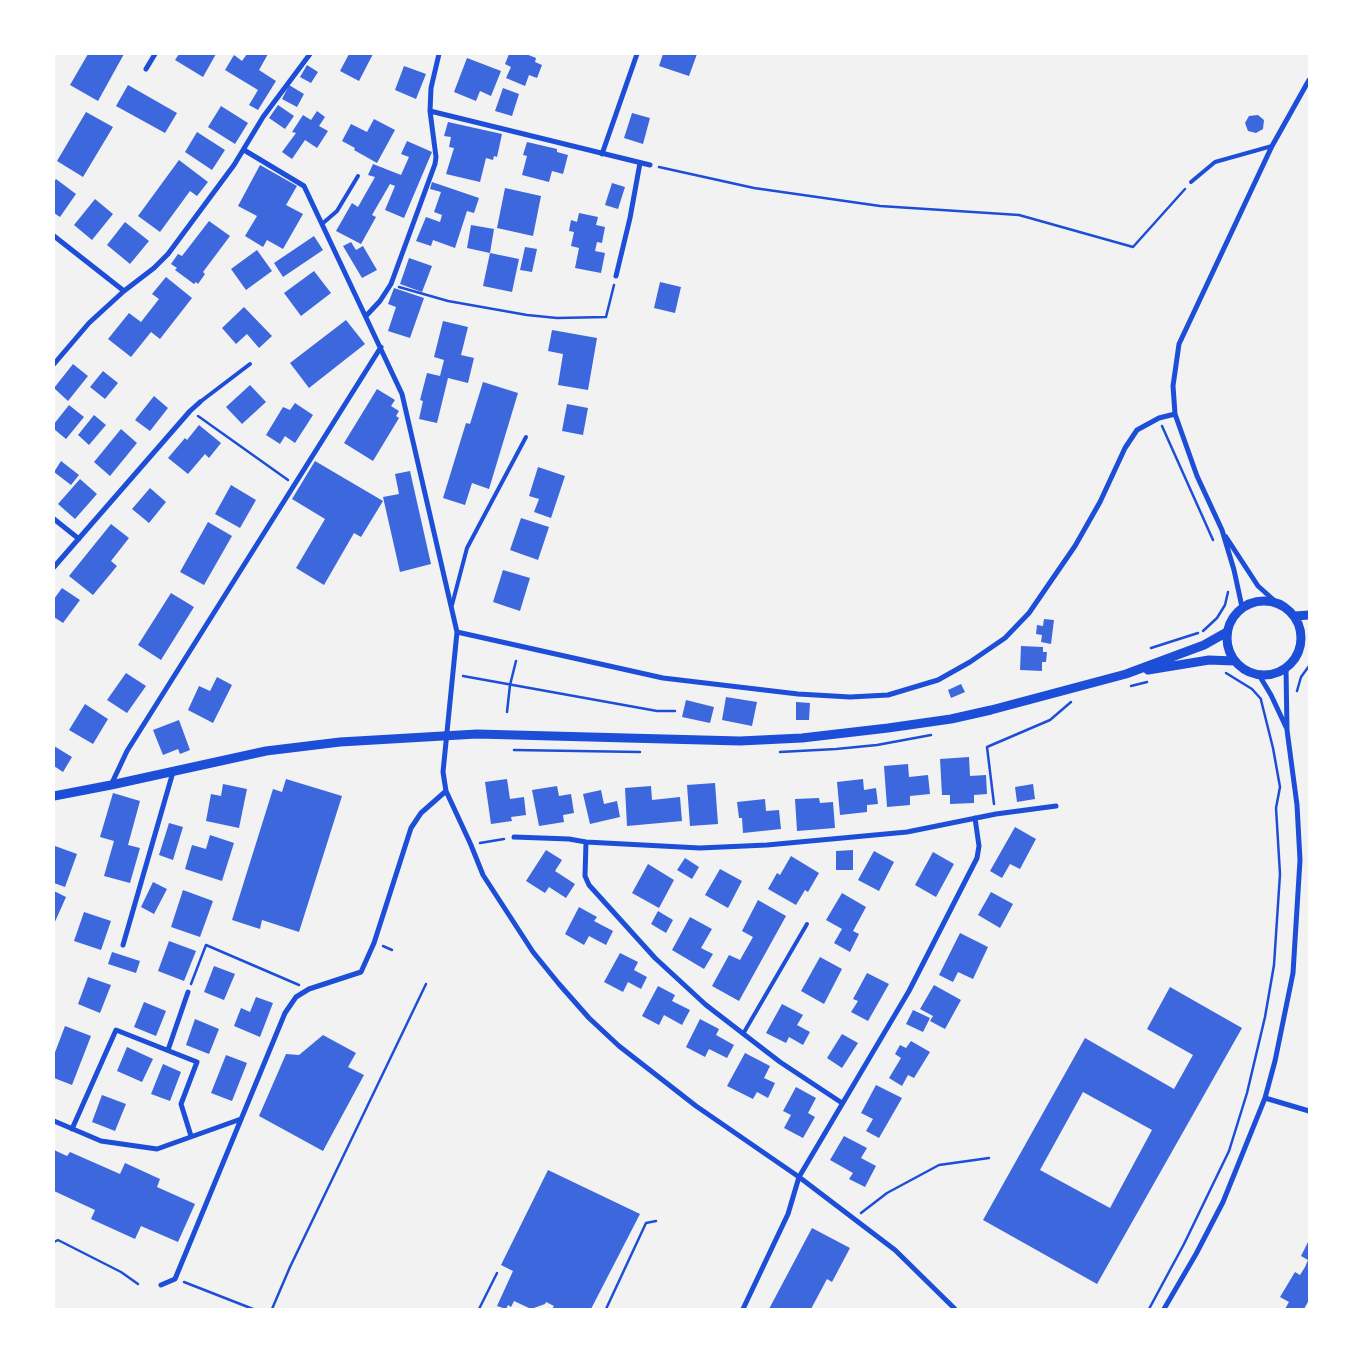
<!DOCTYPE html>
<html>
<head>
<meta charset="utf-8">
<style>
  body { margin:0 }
  #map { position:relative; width:1363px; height:1363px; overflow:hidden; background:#f2f2f2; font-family:"Alegreya Sans",sans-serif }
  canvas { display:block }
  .frame { position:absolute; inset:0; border:55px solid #fff; pointer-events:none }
</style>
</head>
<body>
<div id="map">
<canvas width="1363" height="1363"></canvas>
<div class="frame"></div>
</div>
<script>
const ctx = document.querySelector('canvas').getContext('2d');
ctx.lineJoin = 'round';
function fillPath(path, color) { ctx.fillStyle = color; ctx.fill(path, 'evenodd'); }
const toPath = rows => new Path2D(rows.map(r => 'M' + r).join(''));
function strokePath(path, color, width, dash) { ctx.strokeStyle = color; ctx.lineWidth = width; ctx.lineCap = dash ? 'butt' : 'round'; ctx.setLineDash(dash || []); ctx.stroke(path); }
const building = toPath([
  [88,54,124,54,98,101,70,85],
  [179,54,216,54,203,77,175,60],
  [247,54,268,54,259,70,276,81,258,110,249,105,258,90,225,70,234,55,242,61],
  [349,54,373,54,359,81,340,71],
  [509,54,526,54,536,58,535,62,542,65,537,78,529,75,525,86,506,78,511,67,505,64],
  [663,54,697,54,689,76,659,66],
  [467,58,501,71,491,96,480,91,476,101,454,92],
  [307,65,318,72,311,83,300,77],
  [404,66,426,74,416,99,395,90],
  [128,85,177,113,165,133,116,106],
  [289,85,304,94,297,107,282,99],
  [503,88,519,94,512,116,495,111],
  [278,105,294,116,285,129,269,118],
  [221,106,248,123,235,144,208,127],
  [317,111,325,117,319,126,328,131,317,148,305,140,292,159,282,152,296,133,292,132,303,115,311,120],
  [86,112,113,127,83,177,57,161],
  [632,113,650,118,643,144,624,138],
  [1258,115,1264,120,1263,129,1256,133,1248,131,1245,123,1249,116],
  [374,119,395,130,377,163,354,150,355,148,342,141,351,124,367,132],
  [448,122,502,134,497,157,494,156,493,160,486,158,480,182,446,174,454,148,449,147,451,137,444,136],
  [197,132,225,150,212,170,185,152],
  [407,141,432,152,404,218,385,210,395,186,390,184,372,215,376,217,361,244,336,231,352,203,358,207,375,177,368,175,373,164,401,175,409,157,401,154],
  [527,142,557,149,557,152,568,155,563,174,552,171,549,182,522,175,527,156,523,155],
  [179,160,208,182,197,196,190,191,160,232,138,216],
  [260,165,297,186,286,205,303,214,283,249,267,240,263,247,245,236,257,216,238,206],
  [56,179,76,194,60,217,54,213,54,182],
  [432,182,479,198,474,213,467,211,455,248,433,240,431,246,416,241,426,217,440,222,442,215,434,212,441,192,430,189],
  [612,183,625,187,618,209,605,205],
  [505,188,541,196,533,236,497,228],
  [95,199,113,214,92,240,74,225],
  [579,213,598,217,596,225,605,227,602,243,597,242,595,251,605,253,601,273,575,268,579,248,571,246,574,232,569,231,571,220,577,222],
  [209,221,230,236,203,272,205,274,198,284,196,282,194,284,175,270,177,268,171,264,178,254,182,256],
  [125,222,149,241,130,264,107,245],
  [471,225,494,229,490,253,467,248],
  [314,236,323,250,283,277,274,263],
  [351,242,356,250,363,246,377,270,362,278,343,246],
  [525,247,537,249,532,272,520,270],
  [257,250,272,271,246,290,231,269],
  [490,253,519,259,512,292,483,286],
  [409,258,432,266,422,292,400,284],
  [314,271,331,293,301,316,284,293],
  [166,277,192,298,160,339,151,332,131,357,108,339,129,313,141,322,159,299,152,294],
  [660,282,681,287,675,313,654,308],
  [394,288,424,298,410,338,388,331,396,307,388,304],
  [244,307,272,336,259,348,247,334,236,344,222,328],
  [346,320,365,344,309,388,290,363],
  [443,321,468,327,461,355,474,358,468,383,448,378,437,423,419,419,423,401,420,400,427,373,440,376,444,360,434,357],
  [552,330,597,338,588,390,558,385,563,354,548,351],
  [73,364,88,376,68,401,54,388],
  [103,371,118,383,105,399,90,387],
  [483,382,518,393,489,489,472,483,465,505,443,498,466,423,470,424],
  [250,385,266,402,242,424,226,407],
  [377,389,395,400,391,406,399,411,396,416,399,418,373,461,344,443],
  [154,396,168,408,150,431,135,420],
  [295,403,313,415,295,443,285,436,280,444,266,435,283,407,290,410],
  [567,404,588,408,583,435,562,431],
  [69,405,84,417,66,439,54,429,54,424],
  [94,415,106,425,89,445,78,435],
  [199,425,221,443,209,458,205,454,188,474,168,458,185,438,187,440],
  [121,429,137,443,110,476,94,462],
  [61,461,79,475,71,485,54,472],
  [315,461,383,501,361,537,354,533,324,585,296,568,325,519,292,499],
  [538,467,565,476,551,518,534,512,539,499,529,496],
  [410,471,431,564,400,572,383,497,399,494,395,474],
  [80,479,97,494,75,519,58,504],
  [231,485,256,500,240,528,215,514],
  [150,488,166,502,149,523,132,509],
  [521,518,549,527,538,560,510,550],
  [208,522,232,536,204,585,180,572],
  [111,524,129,538,111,561,117,566,93,595,69,576],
  [503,570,530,578,520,611,493,602],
  [62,588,80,600,63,623,54,617,54,599],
  [171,593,194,607,161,660,138,645],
  [1044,619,1054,620,1051,644,1041,642,1042,635,1036,634,1037,625,1043,626],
  [1021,646,1043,647,1043,652,1047,652,1046,662,1042,662,1042,671,1020,670],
  [126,673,146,686,127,713,107,700],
  [217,677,232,685,213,723,188,710,199,686,210,691],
  [961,684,965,692,951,698,948,690],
  [726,697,757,702,752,726,722,720],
  [686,700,714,707,710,723,682,717],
  [796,702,810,703,809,720,796,720],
  [85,704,108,719,93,744,69,730],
  [179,720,190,750,180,754,178,749,163,755,153,730],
  [54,746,72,757,63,772,54,766],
  [969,757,970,776,986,775,987,794,974,795,974,803,950,804,950,795,942,795,940,759],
  [908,764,909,777,928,775,930,794,910,796,910,805,887,807,884,766],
  [286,779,342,796,299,932,262,920,260,929,232,920,273,789,282,792],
  [507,779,510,799,524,797,526,815,511,817,512,821,491,824,485,782],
  [863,779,864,790,876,788,878,804,867,805,867,812,840,815,837,782],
  [715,783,718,824,690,826,687,785],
  [223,784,247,789,239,828,206,821,211,794,221,796],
  [1033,784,1035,799,1017,802,1015,787],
  [557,786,559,796,571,794,574,813,563,815,564,822,539,826,532,790],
  [651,786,652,800,680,797,682,821,627,826,625,788],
  [601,790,604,804,617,801,620,817,590,824,583,794],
  [113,793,140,801,128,845,140,848,130,883,104,876,114,841,100,837],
  [819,798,820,803,833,802,835,828,797,831,795,799],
  [765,799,766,811,779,810,781,829,743,833,742,818,739,818,737,802],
  [169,823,183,827,173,860,159,855],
  [1015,827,1036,839,1020,869,1010,864,1002,878,990,871],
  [210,835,234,843,222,881,185,869,192,845,206,849],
  [55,846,77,854,65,887,54,883,54,850],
  [546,850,562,860,555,871,575,884,566,898,549,887,545,893,526,881],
  [853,850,853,870,836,870,836,851],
  [874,851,894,862,879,891,858,880],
  [933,852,954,864,936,897,915,885],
  [791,856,819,873,808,892,805,890,796,905,768,889,777,873,780,875],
  [685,858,699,867,692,879,677,870],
  [648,864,674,880,659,908,632,893],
  [720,869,742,881,728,908,705,895],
  [153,882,167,889,154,914,141,907],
  [183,890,213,901,200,937,171,927],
  [54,891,66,897,54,924],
  [991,892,1013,904,1000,928,978,915],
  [842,893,866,907,853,931,859,934,850,952,834,943,842,929,826,920],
  [758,900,786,916,739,1001,712,986,729,955,740,960,753,937,742,931],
  [579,907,597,917,594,921,613,931,606,945,589,936,584,945,565,934],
  [658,911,673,920,666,933,651,924],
  [84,912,111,921,101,950,74,941],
  [690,917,712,929,701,948,713,954,704,969,672,950],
  [960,933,988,947,973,979,958,972,953,982,939,975],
  [169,941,196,951,184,981,158,971],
  [112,952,140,961,136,973,108,964],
  [620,953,638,962,634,970,647,977,641,989,628,982,623,992,604,982],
  [820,957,842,969,824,1004,801,991],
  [214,966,235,974,224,1000,204,992],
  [867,973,889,984,868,1021,851,1012,858,1001,853,999],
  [88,977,111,985,100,1013,78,1004],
  [934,985,961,1000,945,1029,930,1021,933,1016,920,1009],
  [658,986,675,995,672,1001,690,1010,682,1025,664,1015,659,1025,642,1016],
  [1170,987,1242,1028,1097,1284,983,1220,1085,1038,1174,1089,1193,1055,1147,1029],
  [1083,1092,1152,1130,1110,1208,1040,1170],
  [256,997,273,1003,260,1037,234,1026,241,1008,250,1012],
  [144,1002,166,1011,156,1036,134,1027],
  [782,1004,803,1015,797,1025,810,1032,803,1045,789,1037,786,1043,766,1033],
  [913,1010,930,1018,923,1032,906,1024],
  [195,1019,219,1029,209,1054,186,1045],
  [700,1019,719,1029,716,1035,734,1045,727,1058,709,1049,705,1057,686,1047],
  [65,1026,91,1036,72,1085,54,1078,54,1055],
  [842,1034,858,1043,842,1068,827,1058],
  [323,1035,356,1053,348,1067,364,1075,323,1151,259,1116,286,1054,299,1055],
  [911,1041,930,1052,914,1078,908,1075,902,1086,889,1078,901,1058,895,1054,900,1045,906,1048],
  [127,1047,153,1059,142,1082,117,1071],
  [745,1053,770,1066,764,1078,775,1083,768,1098,757,1092,753,1099,727,1086],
  [226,1055,247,1063,232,1101,211,1093],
  [163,1064,181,1072,170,1101,151,1094],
  [876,1085,902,1098,879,1138,866,1131,873,1119,861,1113],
  [796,1087,816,1098,808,1113,815,1117,803,1138,784,1128,791,1115,783,1111],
  [102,1095,126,1104,115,1131,92,1122],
  [844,1136,867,1148,861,1158,876,1166,865,1187,849,1179,853,1173,830,1160],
  [54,1150,67,1156,70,1152,120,1174,125,1163,160,1179,157,1187,195,1204,178,1242,141,1226,135,1239,91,1219,95,1210,54,1191],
  [548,1170,640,1214,591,1309,552,1309,554,1306,546,1302,545,1304,531,1309,514,1301,511,1307,508,1305,506,1309,497,1306,513,1271,501,1265],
  [812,1228,850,1248,832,1282,827,1279,811,1309,769,1309],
  [1309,1240,1309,1300,1304,1309,1285,1309,1289,1302,1280,1297,1295,1272,1300,1275,1305,1267,1308,1260,1301,1256]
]);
const path = toPath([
  [659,167,754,188,880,206,1019,215,1133,247,1185,189],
  [399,287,448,301,527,315,557,318,606,317,614,285],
  [198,416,288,480],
  [1162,426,1213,540],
  [1203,631,1217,618,1225,605,1228,592],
  [1151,648,1198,633],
  [1226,673,1252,689,1261,699],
  [463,676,657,711,675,711],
  [1131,686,1147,682],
  [1297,691,1301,677,1309,666],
  [507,712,510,685,516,661],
  [514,750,640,752],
  [780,752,836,749,877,745,931,735],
  [994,804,987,747,1050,720,1071,702],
  [480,843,504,839],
  [383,946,392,950],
  [191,984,206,945,299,985],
  [861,1213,887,1193,939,1165,989,1158],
  [54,1242,58,1240,121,1272,138,1284],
  [184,1282,253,1309],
  [272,1309,290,1267,426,984],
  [479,1309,497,1273],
  [606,1309,646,1223,656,1221],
  [1149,1309,1184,1244,1229,1151,1247,1093,1265,1017,1274,965,1280,874,1276,808,1280,787,1273,748,1261,700]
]);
const service = toPath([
  [1191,182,1215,162,1272,146],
  [322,224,337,211,358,176],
  [200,402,250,364],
  [452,605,467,548,526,437],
  [743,1034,807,924]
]);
const minor = toPath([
  [146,69,155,54],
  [430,111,650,165],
  [244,150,304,186,402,394,457,632,443,772,446,791,471,845,483,875,533,952,559,984,589,1018,619,1046,696,1106,799,1177,895,1250,955,1309],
  [602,154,637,54],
  [54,236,124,291],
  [616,276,630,218,640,163],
  [366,316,380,301,391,284,435,164,436,157,430,111,431,88,439,54],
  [54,364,89,323,124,291,154,268,168,254,234,165,263,117,310,54],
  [54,519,79,539],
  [1226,537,1258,586,1277,603],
  [54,567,190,411,200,402],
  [1242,607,1234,570,1222,530,1197,476,1175,414,1173,386,1179,344,1272,146,1309,80],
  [457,632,663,678,798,694,850,697,888,695,938,680,970,662,1005,638,1029,613,1075,546,1100,502,1125,448,1137,430,1159,418,1175,414],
  [1259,675,1271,695,1286,727],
  [111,785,127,751,381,347],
  [514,837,569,839,586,842,700,848,767,845,907,832,996,814,1056,806],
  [586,842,585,876,589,885,655,958,706,1005,780,1062,842,1103],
  [123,945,173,772],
  [168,1050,188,992],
  [1265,1098,1309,1111],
  [54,1121,101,1141,157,1149,241,1119],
  [72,1129,116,1030,197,1062,181,1104,191,1136],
  [161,1285,175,1279,285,1013,296,997,309,989,361,972,374,943,411,828,421,813,446,791],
  [743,1309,788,1214,799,1177,909,991,977,858,979,846,975,818],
  [1164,1309,1196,1254,1223,1202,1265,1098,1275,1061,1293,973,1300,860,1297,805,1287,730,1286,669]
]);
const tertiary = toPath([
  '1227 638a37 37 0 1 1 74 0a37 37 0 1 1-74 0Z',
  [1295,616,1309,615],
  [1148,670,1209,660,1234,661],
  [54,796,111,785,266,751,340,742,477,734,740,741,802,738,888,728,951,719,991,710,1126,674,1204,645,1227,632]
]);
fillPath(building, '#3d67dc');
strokePath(path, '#1d4ed8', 2.5);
strokePath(service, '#1d4ed8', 4);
strokePath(minor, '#1d4ed8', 5);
strokePath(tertiary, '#1d4ed8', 9);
</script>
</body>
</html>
